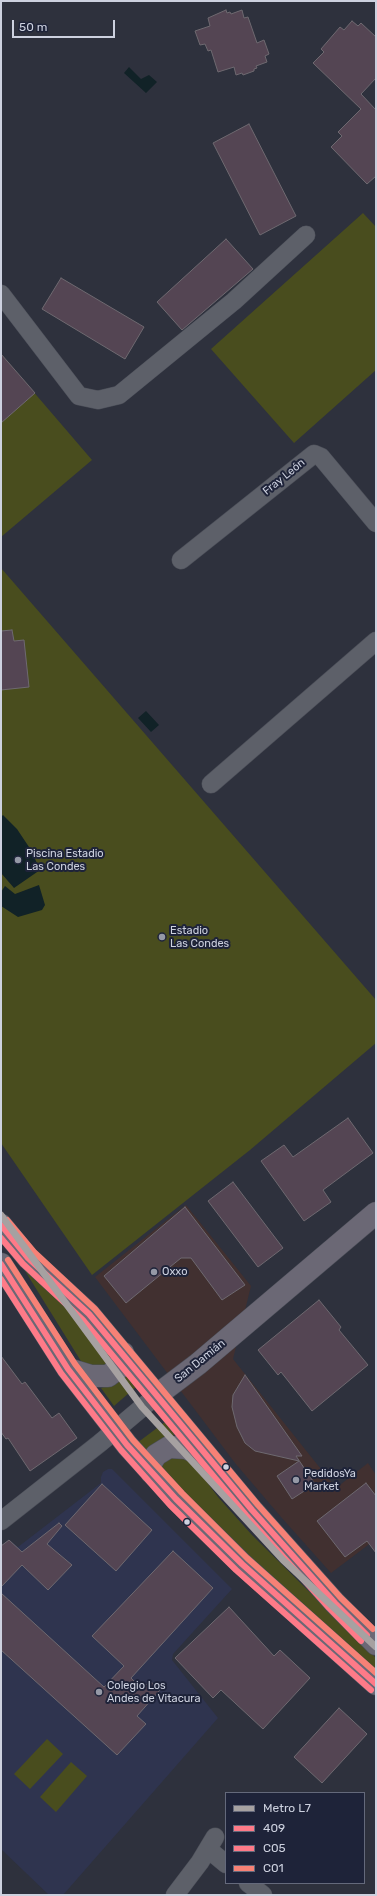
<!DOCTYPE html>
<html>
<head>
<meta charset="utf-8">
<style>
  body { margin:0 }
  #map { position:relative; width:377px; height:1896px; overflow:hidden; background:#2e313d; font-family:Rubik,sans-serif }
  canvas { display:block }
  .frame { position:absolute; inset:0; border:2px solid #cdd1df; pointer-events:none }
  .legend { position:absolute; left:225px; top:1792px; width:140px; height:92px; box-sizing:border-box; background:#1e2339; border:1px solid #64697b; margin:0; padding:5px 7px; list-style:none; font-size:12px; color:#cdd1df }
  .legend li { display:flex; align-items:center; gap:8px; height:20px }
  .legend b { width:20px; border:1px solid #64697b }
  .scale { position:absolute; left:12px; top:20px; width:103px; height:18px; box-sizing:border-box; border:2px solid #cdd1df; border-top:0; padding-left:5px; font-size:12px; line-height:14px; white-space:nowrap; color:#cdd1df; -webkit-text-stroke:3px #1e2339; paint-order:stroke }
</style>
</head>
<body>
<div id="map">
<canvas width="377" height="1896"></canvas>
<div class="frame"></div>
<ul class="legend">
<li><b style="height:5px;background:#a6a1a1"></b>Metro L7</li>
<li><b style="height:5px;background:#fe7a88"></b>409</li>
<li><b style="height:5px;background:#fe7a88"></b>C05</li>
<li><b style="height:5px;background:#f78176"></b>C01</li>
</ul>
<div class="scale">50 m</div>
</div>
<script>
const ctx = document.querySelector('canvas').getContext('2d');
ctx.lineJoin = 'round';
function fillPath(path, color) { ctx.fillStyle = color; ctx.fill(path, 'evenodd'); }
const toPath = rows => new Path2D(rows.map(r => 'M' + r).join(''));
function strokePath(path, color, width, dash) { ctx.strokeStyle = color; ctx.lineWidth = width; ctx.lineCap = dash ? 'butt' : 'round'; ctx.setLineDash(dash || []); ctx.stroke(path); }
function write(font, color, halo, rows, align = 'center') {
  ctx.font = font + ' Rubik,sans-serif'; ctx.lineWidth = 4; ctx.setLineDash([]); ctx.textBaseline = 'middle'; ctx.strokeStyle = halo; ctx.fillStyle = color; for (const [text, x, y, turn = 0] of rows) {
    ctx.save(); ctx.translate(x, y); ctx.rotate((+turn || 0) * Math.PI / 180); ctx.textAlign = isNaN(turn) ? turn : align; if (halo) ctx.strokeText(text, 0, 0); ctx.fillText(text, 0, 0); ctx.restore();
  }
}
const commercial = toPath([
  [186,1205,251,1286,233,1359,336,1488,368,1463,376,1475,376,1539,331,1573,281,1517,235,1463,95,1277]
]);
const built = toPath([
  [108,1469,112,1469,232,1589,173,1654,172,1660,218,1718,63,1895,49,1895,1,1849,1,1546,9,1540,18,1547,101,1483,101,1477,103,1472]
]);
const green = toPath([
  [363,213,376,227,376,370,294,443,211,349],
  [1,354,92,460,1,537],
  [1,568,376,1000,376,1043,250,1150,92,1275,1,1143],
  [22,1266,92,1332,111,1356,111,1366,84,1366],
  [126,1372,137,1386,114,1406,101,1388,113,1384],
  [165,1422,174,1434,173,1437,146,1453,137,1443],
  [166,1457,185,1457,194,1465,218,1497,252,1535,376,1658,376,1670,246,1555,162,1471,162,1461],
  [47,1739,63,1754,30,1789,14,1774],
  [71,1762,87,1776,56,1812,40,1797]
]);
const water = toPath([
  [129,67,141,79,149,75,157,82,146,93,124,73],
  [146,711,159,725,151,732,138,718],
  [3,815,17,829,31,850,40,870,14,888,1,873,1,817],
  [39,885,45,905,42,910,18,917,1,906,1,892,5,886,15,894]
]);
const building = toPath([
  [226,10,227,13,230,12,231,14,242,10,244,18,248,17,257,43,264,40,269,54,265,56,267,62,256,66,257,68,254,69,254,71,243,75,242,73,236,75,234,67,218,72,211,50,208,51,205,44,200,45,195,31,210,26,208,18,226,10],
  [352,21,358,26,361,23,376,37,376,78,361,94,376,110,376,176,367,184,331,147,342,136,338,132,361,109,313,63,324,52,321,49,340,27,344,30,352,21],
  [249,124,296,216,260,235,213,143,249,124],
  [226,239,253,269,182,330,157,302,226,239],
  [61,278,144,327,125,359,42,309,61,278],
  [1,354,35,393,1,423,1,354],
  [12,630,14,641,24,640,29,687,1,690,1,631,12,630],
  [348,1118,373,1153,323,1190,331,1202,304,1221,261,1161,284,1145,293,1157,348,1118],
  [233,1182,283,1248,258,1267,208,1201,233,1182],
  [185,1207,245,1285,222,1300,191,1258,181,1258,126,1303,104,1276,185,1207],
  [319,1300,341,1327,339,1330,368,1365,312,1411,281,1372,278,1375,258,1350,319,1300],
  [1,1356,22,1384,25,1382,52,1418,59,1413,77,1438,30,1471,8,1438,6,1439,1,1432,1,1356],
  [245,1375,302,1456,296,1456,315,1484,292,1499,277,1476,299,1461,255,1451,245,1443,237,1427,232,1407,233,1395,245,1375],
  [366,1483,376,1496,376,1553,367,1541,345,1557,317,1521,366,1483],
  [102,1484,152,1530,116,1571,65,1525,102,1484],
  [59,1523,62,1526,47,1544,72,1565,48,1590,22,1565,1,1587,1,1546,9,1540,22,1552,59,1523],
  [173,1551,213,1588,131,1678,142,1689,150,1681,160,1690,137,1716,146,1724,117,1755,1,1650,1,1593,104,1687,124,1666,92,1636,173,1551],
  [229,1607,274,1656,280,1650,310,1678,263,1729,221,1690,213,1698,175,1658,229,1607],
  [339,1708,367,1734,322,1783,294,1757,339,1708]
]);
const minor = toPath([
  [1,294,79,396,98,400,119,395,234,301,306,235],
  [181,560,314,454,321,457,376,523],
  [211,784,376,641],
  [1,1521,100,1443,157,1395],
  [208,1849,226,1864],
  [248,1883,263,1895],
  [175,1895,200,1862,215,1837]
]);
const major = toPath([
  [1,1225,28,1258,89,1314,252,1510,335,1603,376,1644],
  [1,1264,68,1369,127,1445,176,1499,242,1564,376,1684],
  [68,1369,91,1376,108,1376,120,1367,123,1353],
  [157,1395,198,1364,376,1213],
  [151,1472,151,1463,156,1455,169,1447,186,1448,206,1457]
]);
const bus1 = toPath([
  [1,1225,28,1258,89,1314,252,1510,335,1603,367,1635],
  [1,1264,68,1369,127,1445,176,1499,242,1564,376,1684]
]);
const bus2 = toPath([
  [1,1238,23,1264,83,1320,246,1515,329,1608,361,1641],
  [1,1279,61,1373,121,1450,170,1505,236,1570,371,1690]
]);
const bus3 = toPath([
  [7,1220,34,1252,95,1309,258,1505,341,1598,373,1629],
  [8,1260,75,1364,133,1440,182,1493,247,1558,376,1673]
]);
const metro1 = toPath([
  [1,1215,142,1407,283,1560,376,1647]
]);
const markers = [
  [18,860,4,"#9599a6"],
  [162,937,4,"#9599a6"],
  [154,1272,4,"#9599a6"],
  [226,1467,3.5,"#cdd1df"],
  [296,1480,4,"#9599a6"],
  [187,1522,3.5,"#cdd1df"],
  [99,1692,4,"#9599a6"]
];
const streetNames = [
  ["Fray León",284,477,-39],
  ["San Damián",200,1361,-39]
];
const poiNames = [
  ["Piscina Estadio",26,854],
  ["Las Condes",26,867],
  ["Estadio",170,931],
  ["Las Condes",170,944],
  ["Oxxo",162,1272],
  ["PedidosYa",304,1474],
  ["Market",304,1487],
  ["Colegio Los",107,1686],
  ["Andes de Vitacura",107,1699]
];
fillPath(commercial, '#413030');
fillPath(built, '#2f344f');
fillPath(green, '#494d1e');
fillPath(water, '#112227');
fillPath(building, '#544553');
strokePath(building, '#6e6970', 1);
strokePath(minor, '#4b4e58', 19);
strokePath(major, '#4b4e58', 23);
strokePath(minor, '#5d6069', 18);
strokePath(major, '#6b6875', 22);
strokePath(bus1, '#fe7a88', 6);
strokePath(bus2, '#fe7a88', 6);
strokePath(bus3, '#f78176', 6);
strokePath(metro1, '#a6a1a1', 7);
for (const [x, y, r, color] of markers) { const dot = new Path2D(); dot.arc(x, y, r, 0, 2 * Math.PI); ctx.fillStyle = color; ctx.fill(dot); strokePath(dot, '#1e2339', 1.5); }
write('11px', '#cdd1df', '#1e2339', streetNames);
write('11px', '#cdd1df', '#1e2339', poiNames, 'left');
</script>
</body>
</html>
